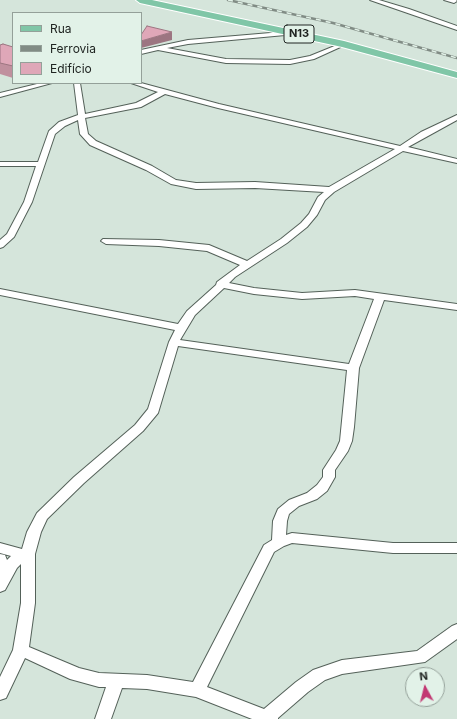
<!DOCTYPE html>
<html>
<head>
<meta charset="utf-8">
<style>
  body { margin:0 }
  #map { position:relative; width:457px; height:719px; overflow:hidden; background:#d5e5db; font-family:Inter,sans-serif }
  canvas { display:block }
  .legend { position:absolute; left:12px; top:12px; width:130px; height:72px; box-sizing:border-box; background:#e2f2e8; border:1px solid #94a099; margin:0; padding:5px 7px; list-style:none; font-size:12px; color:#202522 }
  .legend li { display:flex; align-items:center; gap:8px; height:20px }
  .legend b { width:20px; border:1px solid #94a099 }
  .north { position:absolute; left:405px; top:667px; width:40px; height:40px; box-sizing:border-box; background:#e2f2e8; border:1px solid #94a099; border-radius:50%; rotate:353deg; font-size:11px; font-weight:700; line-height:16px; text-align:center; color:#202522 }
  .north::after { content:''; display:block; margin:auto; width:14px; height:18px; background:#c23872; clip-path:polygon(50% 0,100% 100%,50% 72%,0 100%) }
</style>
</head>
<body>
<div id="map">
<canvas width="457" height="719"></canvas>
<ul class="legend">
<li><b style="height:5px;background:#80c6a7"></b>Rua</li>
<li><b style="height:5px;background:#818c85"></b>Ferrovia</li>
<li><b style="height:11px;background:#dfa7b8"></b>Edifício</li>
</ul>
<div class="north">N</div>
</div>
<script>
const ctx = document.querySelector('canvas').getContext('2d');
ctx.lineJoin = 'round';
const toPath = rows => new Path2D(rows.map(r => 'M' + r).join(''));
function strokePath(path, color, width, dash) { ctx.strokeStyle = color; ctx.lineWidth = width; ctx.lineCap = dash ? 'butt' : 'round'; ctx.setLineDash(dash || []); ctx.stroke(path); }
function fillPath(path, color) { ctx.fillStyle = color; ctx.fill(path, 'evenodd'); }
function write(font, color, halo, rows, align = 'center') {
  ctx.font = font + ' Inter,sans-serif'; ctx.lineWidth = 3; ctx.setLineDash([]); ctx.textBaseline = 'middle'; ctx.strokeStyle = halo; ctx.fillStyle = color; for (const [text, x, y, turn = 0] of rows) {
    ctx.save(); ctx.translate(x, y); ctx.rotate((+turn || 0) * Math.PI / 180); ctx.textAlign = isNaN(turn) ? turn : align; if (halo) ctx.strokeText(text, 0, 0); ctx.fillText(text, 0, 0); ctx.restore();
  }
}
const street = toPath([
  [370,0,379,0,409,9,457,26,457,30,370,0],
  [444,0,456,0,457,1,454,3,444,0],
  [294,31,297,33,296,34,188,44,167,48,226,59,290,60,310,56,342,43,347,44,314,59,290,64,226,63,158,50,141,54,141,50,188,40,294,31],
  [41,83,52,83,0,97,0,93,41,83],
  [74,83,80,83,85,114,136,103,158,92,131,83,141,83,219,104,400,146,421,132,457,115,457,120,408,147,457,159,457,163,403,151,334,192,325,200,317,215,307,227,287,243,235,277,229,283,254,288,302,293,355,290,457,304,457,310,384,300,359,368,354,427,352,441,348,451,335,470,335,477,327,491,317,499,299,506,289,514,287,521,286,535,292,533,393,543,457,543,457,553,393,553,292,543,284,546,274,552,207,687,264,709,296,682,313,670,342,660,417,651,452,626,457,624,457,639,425,662,342,674,325,680,308,692,278,718,278,719,252,719,196,697,147,689,122,688,111,719,95,719,106,687,99,687,70,679,25,658,6,698,0,700,0,677,13,650,21,603,21,564,17,568,5,590,0,592,0,554,5,555,7,560,11,556,0,553,0,543,22,549,27,532,37,513,74,477,135,425,148,409,169,342,175,330,0,295,0,289,178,324,187,311,216,285,217,282,240,265,207,251,159,246,106,244,101,241,103,239,159,240,209,245,247,261,281,239,301,223,309,214,318,197,324,192,255,188,196,189,171,184,146,170,90,145,80,134,78,120,65,126,55,134,32,202,14,237,3,247,0,248,0,240,7,234,24,202,36,166,0,166,0,162,38,162,49,131,59,122,78,115,74,83],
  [165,94,218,108,395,149,329,187,255,182,196,183,176,180,152,166,96,141,88,134,85,118,141,107,165,94],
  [224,288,254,294,302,299,355,296,374,299,349,364,180,340,195,315,224,288],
  [178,346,347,370,340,441,336,450,323,470,323,477,317,485,307,493,289,500,278,509,273,521,272,540,264,545,262,549,193,682,147,675,99,673,79,668,29,647,35,603,35,554,41,532,47,519,84,483,143,431,158,413,178,346]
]);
const primary = toPath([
  [136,0,152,0,344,41,457,72,457,78,342,47,140,3,136,0]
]);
const rail = toPath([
  [228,0,333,23,457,58]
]);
const wall = toPath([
  [0,45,13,47,13,78,0,74]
]);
const shadedWall = toPath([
  [172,32,172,40,141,48,141,41]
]);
const building = toPath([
  [147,26,172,32,141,41,141,35,147,26],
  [3,44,13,47,13,66,0,63,0,45,3,44]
]);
const shields = [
  [299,34,30]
];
const shieldNames = [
  ["N13",299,34]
];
strokePath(street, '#546159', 2);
strokePath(primary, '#fff', 2);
fillPath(street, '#fff');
fillPath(primary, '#80c6a7');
strokePath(rail, '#818c85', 2.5);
strokePath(rail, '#e2f2e8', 1.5, [5]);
fillPath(wall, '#c0909e');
fillPath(shadedWall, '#9c7581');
fillPath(building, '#dfa7b8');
strokePath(building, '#9c7581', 1);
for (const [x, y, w] of shields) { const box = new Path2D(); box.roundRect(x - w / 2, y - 9, w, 18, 3); ctx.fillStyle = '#e2f2e8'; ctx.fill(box); strokePath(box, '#202522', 1); }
write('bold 11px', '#202522', null, shieldNames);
</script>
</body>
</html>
